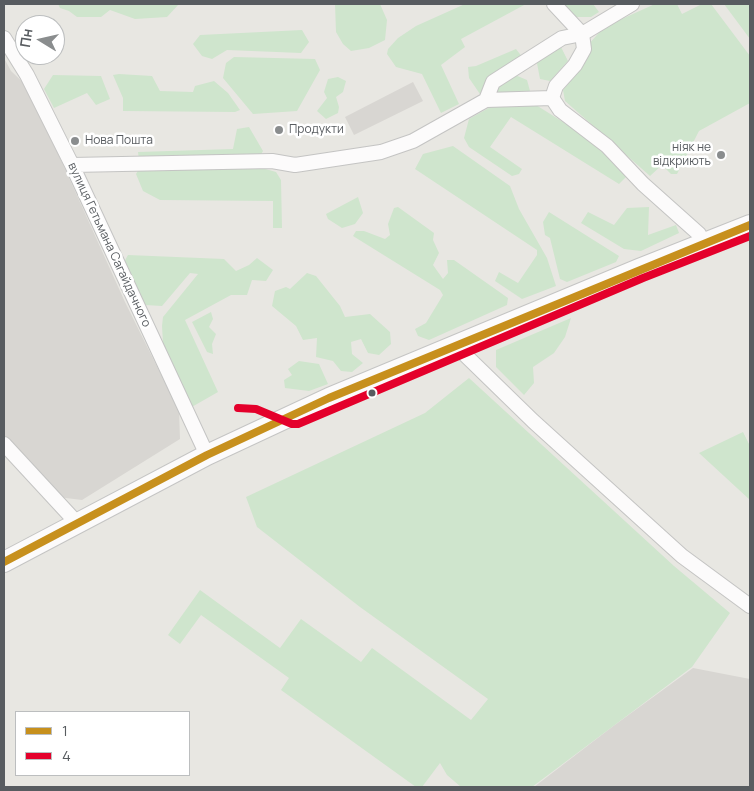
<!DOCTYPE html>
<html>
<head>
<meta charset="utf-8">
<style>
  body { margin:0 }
  #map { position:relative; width:754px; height:791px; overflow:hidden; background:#e8e7e2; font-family:Manrope,sans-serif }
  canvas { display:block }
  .frame { position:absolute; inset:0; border:5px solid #585c60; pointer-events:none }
  .legend { position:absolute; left:15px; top:711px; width:175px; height:65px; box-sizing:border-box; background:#fff; border:1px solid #bcbebf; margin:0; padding:6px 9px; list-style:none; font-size:15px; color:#585c60 }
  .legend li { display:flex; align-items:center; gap:10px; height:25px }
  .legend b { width:25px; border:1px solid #bcbebf }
  .north { position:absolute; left:15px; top:15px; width:50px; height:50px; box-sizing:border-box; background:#fff; border:1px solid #bcbebf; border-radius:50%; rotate:279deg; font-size:14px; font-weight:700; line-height:20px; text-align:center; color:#585c60 }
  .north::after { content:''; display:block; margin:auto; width:18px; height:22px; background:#8a8d8e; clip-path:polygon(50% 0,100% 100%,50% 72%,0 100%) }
</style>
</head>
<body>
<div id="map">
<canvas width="754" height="791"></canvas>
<div class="frame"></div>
<ul class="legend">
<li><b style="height:6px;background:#c7901d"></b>1</li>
<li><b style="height:6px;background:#e4002b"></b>4</li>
</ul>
<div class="north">Пн</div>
</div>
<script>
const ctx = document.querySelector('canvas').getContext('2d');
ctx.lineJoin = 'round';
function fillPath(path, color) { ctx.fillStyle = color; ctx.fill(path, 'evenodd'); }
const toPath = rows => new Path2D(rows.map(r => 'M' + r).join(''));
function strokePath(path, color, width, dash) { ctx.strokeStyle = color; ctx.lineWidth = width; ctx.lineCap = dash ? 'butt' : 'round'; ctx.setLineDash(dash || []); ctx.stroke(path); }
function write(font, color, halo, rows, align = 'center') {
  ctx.font = font + ' Manrope,sans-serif'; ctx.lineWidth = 5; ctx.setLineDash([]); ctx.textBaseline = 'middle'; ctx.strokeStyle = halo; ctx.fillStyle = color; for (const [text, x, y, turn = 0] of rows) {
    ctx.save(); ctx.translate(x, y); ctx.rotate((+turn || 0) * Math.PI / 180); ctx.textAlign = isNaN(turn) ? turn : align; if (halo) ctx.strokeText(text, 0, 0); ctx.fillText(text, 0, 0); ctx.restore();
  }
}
const industrial = toPath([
  [4,58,11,71,28,87,125,302,179,411,180,439,82,500,58,497,4,441],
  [413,82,423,101,354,135,345,117],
  [693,668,750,679,750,787,534,787,612,727]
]);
const green = toPath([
  [58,4,179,4,167,17,135,19,110,10,101,17,77,17,69,11,60,8],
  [335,4,380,4,387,20,385,40,369,48,351,51,343,44,336,32],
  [465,4,526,4,461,39,465,47,441,65,459,104,441,113,422,74,396,67,387,54,388,49,398,38,416,26],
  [563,4,593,4,599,12,591,17,574,17],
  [655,4,677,4,682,14,702,4,711,4,750,56,750,103,699,131,677,174,671,174,662,165,650,176,565,101,563,90,582,67,588,45,604,27],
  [724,4,750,4,750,39],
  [302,30,309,42,301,53,227,50,212,59,202,56,193,44,200,35],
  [561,47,568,61,550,81,540,79,536,58],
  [516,49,523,58,515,75,527,80,530,91,506,96,482,97,469,78,468,67,476,66],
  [234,57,315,59,320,70,297,111,253,114,223,78,226,63],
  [119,74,152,76,160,91,193,92,195,86,214,81,228,93,240,110,235,112,123,111,123,98,113,75],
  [53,75,101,76,110,99,96,105,87,93,54,108,44,89],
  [338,77,346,81,343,92,336,97,339,107,338,113,326,119,317,111,327,98,324,92,328,79],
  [494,105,536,105,590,139,626,177,619,184,511,117,490,147,522,169,519,174,512,176,469,147,464,138,469,119],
  [249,127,263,151,255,166,276,172,281,180,282,228,273,228,273,201,160,200,143,191,136,174,140,167,138,152,233,149,237,129],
  [453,146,510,186,519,209,547,258,556,286,522,299,495,281,499,272,518,283,537,255,537,250,415,169,423,154],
  [358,197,363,213,355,224,342,228,328,219,326,214],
  [398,207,434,233,433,240,439,253,433,265,443,279,448,273,447,260,454,260,508,298,507,305,429,340,418,336,415,329,426,323,443,295,440,290,353,236,356,231,364,231,385,239,390,235,388,224,394,208],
  [649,207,648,235,676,225,679,233,641,251,624,249,581,223,588,212,614,225,627,208],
  [549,212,619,256,616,262,567,282,560,279,550,238,545,235,543,222],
  [128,255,224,259,236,271,249,265,257,258,273,270,266,281,252,280,247,295,231,295,185,320,218,392,190,408,163,343,162,326,163,317,198,274,190,273,162,306,145,305,124,262],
  [307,273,316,276,340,306,345,317,370,314,390,332,391,344,379,355,368,353,361,339,351,342,352,354,363,363,352,372,341,371,333,361,316,357,317,338,303,340,296,326,272,306,275,291,286,287,290,289],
  [211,312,213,319,209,327,216,334,212,344,213,354,207,352,192,322],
  [571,318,565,337,554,353,533,367,534,383,524,395,496,367,496,350],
  [299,361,319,364,328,384,309,391,285,388,284,380,292,375,288,369],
  [469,378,674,566,730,613,692,667,532,787,461,787,447,775,440,763,422,787,416,787,281,690,289,678,201,615,180,644,168,635,200,590,280,648,301,619,361,662,372,648,471,720,488,699,360,607,257,527,246,497,425,413],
  [743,432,750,446,750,500,699,453]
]);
const street = toPath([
  [554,4,582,34,584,49,575,65,556,86,552,98,560,110,607,146,643,184,699,234,705,244],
  [4,38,27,75,72,165,207,455],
  [486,100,493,82,518,66,562,38,582,34,632,4],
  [72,165,272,161,295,165,381,152,413,141,486,100,552,98],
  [456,346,533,421,682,556,750,606],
  [4,444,77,523]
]);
const secondary = toPath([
  [4,562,207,455,329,398,639,269,750,225]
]);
const bus1 = toPath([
  [4,562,207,455,329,398,750,225]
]);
const bus2 = toPath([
  [238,408,256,409,292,424,298,424,643,278,750,236]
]);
const markers = [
  [279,130,5,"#8a8d8e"],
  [75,141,5,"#8a8d8e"],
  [721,155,5,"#8a8d8e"],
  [372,393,4.5,"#585c60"]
];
const poiNames = [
  ["Продукти",289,130],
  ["Нова Пошта",85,141],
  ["ніяк не",711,148,"right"],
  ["відкриють",711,162,"right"]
];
const streetNames = [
  ["вулиця Гетьмана Сагайдачного",109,245,65]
];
fillPath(industrial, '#d8d6d2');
fillPath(green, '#cfe5cd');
strokePath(street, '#c4c4c3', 16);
strokePath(secondary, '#c5c5c4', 22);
strokePath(street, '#fcfbfb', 14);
strokePath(secondary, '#fcfbfb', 20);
strokePath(bus1, '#c7901d', 8);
strokePath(bus2, '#e4002b', 8);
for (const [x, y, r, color] of markers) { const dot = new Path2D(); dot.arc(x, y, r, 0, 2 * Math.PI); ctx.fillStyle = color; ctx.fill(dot); strokePath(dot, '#fff', 2); }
write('12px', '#585c60', '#fff', poiNames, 'left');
write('12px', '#585c60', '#fff', streetNames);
</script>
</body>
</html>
